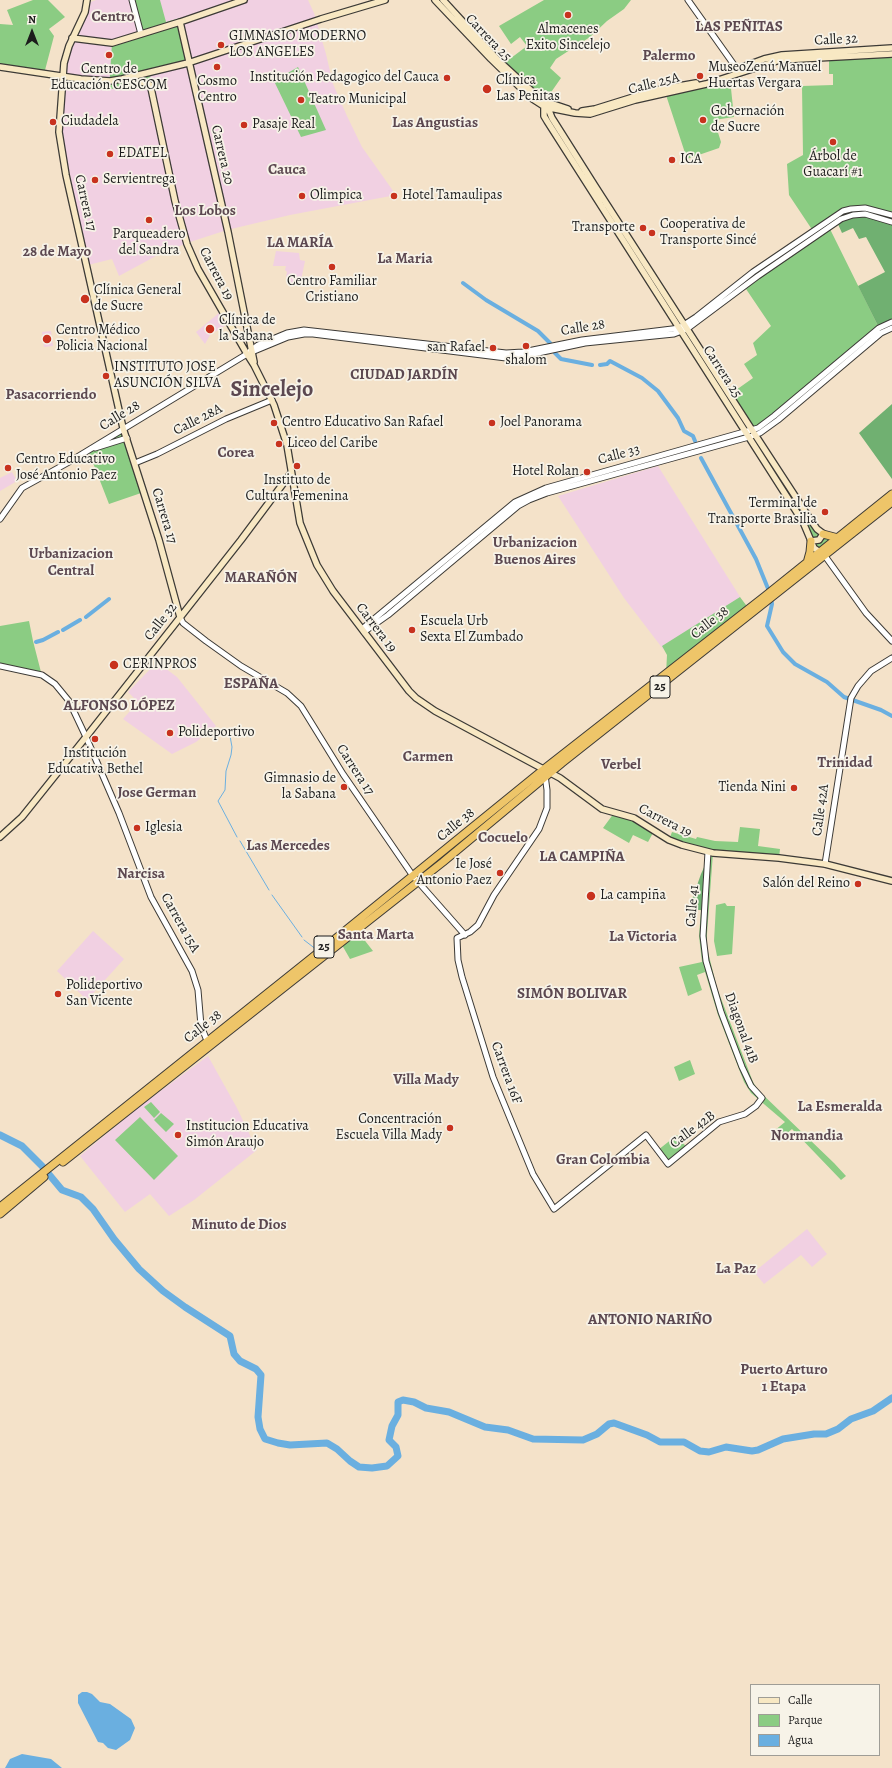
<!DOCTYPE html>
<html>
<head>
<meta charset="utf-8">
<style>
  body { margin:0 }
  #map { position:relative; width:892px; height:1768px; overflow:hidden; background:#f4e2c9; font-family:Alegreya,serif }
  canvas { display:block }
  .legend { position:absolute; left:750px; top:1684px; width:130px; height:72px; box-sizing:border-box; background:#f7f3e8; border:1px solid #9f9d96; margin:0; padding:5px 7px; list-style:none; font-size:12px; color:#1c1c1c }
  .legend li { display:flex; align-items:center; gap:8px; height:20px }
  .legend b { width:20px; border:1px solid #9f9d96 }
  .north { position:absolute; left:12px; top:12px; width:40px; height:40px; -webkit-text-stroke:3px #f7f3e8; paint-order:stroke; rotate:0deg; font-size:11px; font-weight:700; line-height:16px; text-align:center; color:#1c1c1c }
  .north::after { content:''; display:block; margin:auto; width:14px; height:18px; background:#1c1c1c; clip-path:polygon(50% 0,100% 100%,50% 72%,0 100%) }
</style>
</head>
<body>
<div id="map">
<canvas width="892" height="1768"></canvas>
<ul class="legend">
<li><b style="height:5px;background:#f8e8c3"></b>Calle</li>
<li><b style="height:11px;background:#8bcc83"></b>Parque</li>
<li><b style="height:11px;background:#6aafe0"></b>Agua</li>
</ul>
<div class="north">N</div>
</div>
<script>
const ctx = document.querySelector('canvas').getContext('2d');
ctx.lineJoin = 'round';
function fillPath(path, color) { ctx.fillStyle = color; ctx.fill(path, 'evenodd'); }
const toPath = rows => new Path2D(rows.map(r => 'M' + r).join(''));
function strokePath(path, color, width, dash) { ctx.strokeStyle = color; ctx.lineWidth = width; ctx.lineCap = dash ? 'butt' : 'round'; ctx.setLineDash(dash || []); ctx.stroke(path); }
function write(font, color, halo, rows, align = 'center') {
  ctx.font = font + ' Alegreya,serif'; ctx.lineWidth = 3.5; ctx.setLineDash([]); ctx.textBaseline = 'middle'; ctx.strokeStyle = halo; ctx.fillStyle = color; for (const [text, x, y, turn = 0] of rows) {
    ctx.save(); ctx.translate(x, y); ctx.rotate((+turn || 0) * Math.PI / 180); ctx.textAlign = isNaN(turn) ? turn : align; if (halo) ctx.strokeText(text, 0, 0); ctx.fillText(text, 0, 0); ctx.restore();
  }
}
const built = toPath([
  [96,0,308,0,314,13,326,54,333,84,347,116,362,147,396,195,290,215,227,230,187,243,156,256,119,276,112,259,88,265,62,135,67,56,88,3],
  [276,251,299,253,300,260,305,261,300,285,287,282,288,277,286,277,287,272,285,270,286,266,273,266],
  [219,313,226,325,210,335,205,344,196,332],
  [51,331,53,346,44,347,42,332],
  [658,466,742,600,663,649,624,598,558,496],
  [12,472,17,481,0,491,0,478],
  [157,662,177,677,216,726,196,742,172,754,123,719,138,702,128,692],
  [93,931,124,959,87,1000,57,971],
  [208,1056,237,1108,257,1150,194,1200,169,1216,150,1194,125,1212,80,1156,139,1107],
  [807,1229,827,1254,812,1267,801,1255,764,1284,754,1272]
]);
const green = toPath([
  [33,0,48,0,65,17,49,29,54,36,44,74,0,67,0,24,13,25,7,10],
  [132,0,160,0,166,22,180,18,188,63,150,73,151,87,109,89,112,43,141,34],
  [544,0,631,0,624,9,607,21,590,37,556,59,550,68,561,78,545,101,503,64,527,46,520,37,511,44,499,26],
  [892,54,892,215,881,211,851,209,813,231,789,195,787,164,803,155,802,86,833,85,833,74,829,74,829,57],
  [298,67,326,130,301,137,274,81],
  [730,79,734,117,714,120,721,142,719,148,687,159,665,92],
  [829,227,879,328,846,356,752,430,729,395,753,378,744,364,757,355,753,343,771,326,744,286],
  [123,428,144,492,109,504,88,450],
  [798,500,831,543,818,553,791,505],
  [740,597,749,609,666,674,667,655,662,646],
  [29,621,33,641,42,676,0,666,0,626],
  [614,813,622,814,654,831,648,842,633,835,629,843,603,828],
  [740,827,760,829,758,846,780,849,779,858,713,853,707,934,707,948,717,988,753,1082,758,1090,834,1163,846,1176,841,1180,792,1129,780,1139,774,1131,785,1122,751,1093,744,1082,718,1015,705,972,697,975,702,990,688,996,679,967,702,962,699,936,701,910,704,911,708,852,669,840,672,832,696,839,697,837,715,841,738,842],
  [725,903,727,906,735,906,732,954,717,956,714,941,716,905],
  [359,933,373,951,350,959,342,945],
  [690,1060,695,1074,679,1081,674,1067],
  [151,1102,160,1112,154,1118,144,1107],
  [161,1113,174,1124,166,1132,154,1120],
  [140,1117,178,1156,154,1180,115,1140],
  [677,1135,687,1148,668,1164,658,1150]
]);
const forest = toPath([
  [859,214,892,222,892,322,879,328,858,286,885,272,866,237,859,239,853,228,842,233,837,222],
  [892,404,892,479,859,433],
  [706,863,705,911,689,908,701,874]
]);
const water = toPath([
  [82,1692,87,1692,92,1694,100,1702,110,1704,131,1719,135,1728,130,1740,116,1750,108,1748,103,1743,98,1742,78,1703,78,1695],
  [22,1754,51,1759,62,1768,5,1768,10,1759]
]);
const stream = toPath([
  [230,736,232,747,231,755,226,771,225,790,218,801,237,837],
  [240,841,269,890],
  [272,895,302,937],
  [304,940,317,950]
]);
const canal = toPath([
  [463,283,486,300,538,331,550,343],
  [555,353,561,359,592,365],
  [600,365,607,364,610,361,642,378,658,391,678,418,684,431,693,436,695,441],
  [701,458,756,559,771,596,772,604,767,626,783,652,795,664,827,682,844,697,881,710,892,716],
  [86,617,109,599],
  [63,630,80,620],
  [36,642,43,640,58,632]
]);
const river = toPath([
  [0,1135,22,1146,42,1166,62,1190,81,1197,93,1209,114,1239,139,1269,163,1291,185,1307,230,1336,234,1354,240,1361,256,1369,261,1375,258,1417,260,1429,265,1439,278,1443,290,1445,327,1443,337,1449,350,1461,359,1467,372,1468,387,1466,398,1456,396,1447,389,1440,392,1426,398,1415,398,1402,403,1400,414,1402,426,1408,449,1412,485,1427,508,1430,533,1439,583,1440,597,1434,609,1424,614,1423,647,1435,660,1442,684,1442,700,1451,709,1452,726,1447,752,1451,758,1450,783,1439,814,1434,826,1434,838,1429,851,1419,873,1411,892,1398]
]);
const tertiary = toPath([
  [132,0,141,34],
  [688,0,737,69],
  [250,351,258,345,287,333,304,330,506,353,523,352,582,340,672,329,679,328,696,317,753,272,843,211,851,209,865,208,892,215],
  [95,448,127,438],
  [135,463,157,454,226,419,272,400],
  [0,519,22,488,69,462,247,354,288,337,304,334,313,334,506,358,524,356,585,343,674,334,687,329,758,276,841,219,853,215,865,214,892,222],
  [825,556,866,613,892,641],
  [180,617,183,623,206,641,241,666,287,693,301,706,343,774,413,876,465,935],
  [362,629,515,502,546,488,758,428,774,416,879,328,892,322],
  [364,632,388,615,518,506,529,500,547,493,749,437,760,433,778,420,881,333,892,328],
  [0,666,42,675,55,684,69,701,86,737,119,813,151,897,192,971,198,990,201,1026,208,1043],
  [545,775,547,790,547,808,539,829,494,895,478,925,470,932,457,938,458,960,462,977,493,1077,533,1174,554,1209,646,1135,668,1164,719,1122,745,1114,756,1106,762,1098,751,1086,742,1067,721,1012,706,961,703,936,708,852],
  [825,864,851,698,858,686,871,671,892,658]
]);
const secondary = toPath([
  [87,0,85,12,69,46,64,63,59,132,66,175,123,428,159,540,180,617],
  [435,0,491,59,531,98,545,107,575,113,590,114,635,100,706,84,780,60,892,54],
  [443,0,499,61,536,95,550,103,568,109],
  [180,22,228,232,254,362],
  [72,38,112,43,180,22,244,0],
  [0,67,81,79,110,81,122,79,188,63,321,19,385,0],
  [734,70,764,59,782,55,892,48],
  [122,79,147,83,150,85,151,88,175,201,187,244,198,269,247,354,254,365,274,405,287,445,300,523,317,565,333,591,409,691,416,698,435,711,560,778,602,809,634,818,669,840,682,845,713,853,779,858,825,864,892,881],
  [545,101,552,118,595,186,752,430,810,519,817,529,825,535],
  [544,107,544,116,547,121,803,522,814,548,823,554],
  [582,111,595,109,656,90,696,83],
  [811,541,819,540,823,534],
  [0,837,22,817,86,737,241,540,291,473]
]);
const trunk = toPath([
  [823,534,838,538],
  [807,563,810,552,811,541],
  [63,1162,443,862,562,763,892,502],
  [0,1207,314,956,544,769,765,596,892,494],
  [0,1214,44,1177]
]);
const markers = [
  [568,15,4,"#c8321e"],
  [221,45,4,"#c8321e"],
  [109,55,4,"#c8321e"],
  [217,67,4,"#c8321e"],
  [700,76,4,"#c8321e"],
  [447,78,4,"#c8321e"],
  [487,89,5,"#c8321e"],
  [301,100,4,"#c8321e"],
  [703,120,4,"#c8321e"],
  [53,122,4,"#c8321e"],
  [244,125,4,"#c8321e"],
  [833,142,4,"#c8321e"],
  [110,154,4,"#c8321e"],
  [672,160,4,"#c8321e"],
  [95,180,4,"#c8321e"],
  [302,196,4,"#c8321e"],
  [394,196,4,"#c8321e"],
  [149,220,4,"#c8321e"],
  [643,228,4,"#c8321e"],
  [652,233,4,"#c8321e"],
  [332,267,4,"#c8321e"],
  [85,299,5,"#c8321e"],
  [210,329,5,"#c8321e"],
  [47,339,5,"#c8321e"],
  [526,346,4,"#c8321e"],
  [493,348,4,"#c8321e"],
  [106,376,4,"#c8321e"],
  [274,423,4,"#c8321e"],
  [492,423,4,"#c8321e"],
  [279,444,4,"#c8321e"],
  [297,466,4,"#c8321e"],
  [8,468,4,"#c8321e"],
  [587,472,4,"#c8321e"],
  [825,512,4,"#c8321e"],
  [412,630,4,"#c8321e"],
  [114,665,5,"#c8321e"],
  [170,733,4,"#c8321e"],
  [95,739,4,"#c8321e"],
  [344,787,4,"#c8321e"],
  [794,788,4,"#c8321e"],
  [137,828,4,"#c8321e"],
  [500,873,4,"#c8321e"],
  [858,884,4,"#c8321e"],
  [591,896,5,"#c8321e"],
  [58,994,4,"#c8321e"],
  [450,1128,4,"#c8321e"],
  [178,1135,4,"#c8321e"]
];
const shields = [
  [660,687,20],
  [324,947,20]
];
const shieldNames = [
  ["25",660,687],
  ["25",324,947]
];
const poiNames = [
  ["Almacenes",568,30,"center"],
  ["Exito Sincelejo",568,46,"center"],
  ["GIMNASIO MODERNO",229,37],
  ["LOS ANGELES",229,53],
  ["MuseoZenú Manuel",708,68],
  ["Huertas Vergara",708,84],
  ["Centro de",109,70,"center"],
  ["Educación CESCOM",109,86,"center"],
  ["Institución Pedagogico del Cauca",439,78,"right"],
  ["Clínica",496,81],
  ["Las Peñitas",496,97],
  ["Cosmo",217,82,"center"],
  ["Centro",217,98,"center"],
  ["Teatro Municipal",309,100],
  ["Gobernación",711,112],
  ["de Sucre",711,128],
  ["Ciudadela",61,122],
  ["Pasaje Real",252,125],
  ["EDATEL",118,154],
  ["Árbol de",833,157,"center"],
  ["Guacarí #1",833,173,"center"],
  ["ICA",680,160],
  ["Servientrega",103,180],
  ["Olimpica",310,196],
  ["Hotel Tamaulipas",402,196],
  ["Cooperativa de",660,225],
  ["Transporte Sincé",660,241],
  ["Transporte",635,228,"right"],
  ["Parqueadero",149,235,"center"],
  ["del Sandra",149,251,"center"],
  ["Centro Familiar",332,282,"center"],
  ["Cristiano",332,298,"center"],
  ["Clínica General",94,291],
  ["de Sucre",94,307],
  ["Clínica de",219,321],
  ["la Sabana",219,337],
  ["Centro Médico",56,331],
  ["Policia Nacional",56,347],
  ["san Rafael",485,348,"right"],
  ["shalom",526,361,"center"],
  ["INSTITUTO JOSE",114,368],
  ["ASUNCIÓN SILVA",114,384],
  ["Centro Educativo San Rafael",282,423],
  ["Joel Panorama",500,423],
  ["Liceo del Caribe",287,444],
  ["Centro Educativo",16,460],
  ["José Antonio Paez",16,476],
  ["Hotel Rolan",579,472,"right"],
  ["Instituto de",297,481,"center"],
  ["Cultura Femenina",297,497,"center"],
  ["Terminal de",817,504,"right"],
  ["Transporte Brasilia",817,520,"right"],
  ["Escuela Urb",420,622],
  ["Sexta El Zumbado",420,638],
  ["CERINPROS",123,665],
  ["Polideportivo",178,733],
  ["Institución",95,754,"center"],
  ["Educativa Bethel",95,770,"center"],
  ["Gimnasio de",336,779,"right"],
  ["la Sabana",336,795,"right"],
  ["Tienda Nini",786,788,"right"],
  ["Iglesia",145,828],
  ["Ie José",492,865,"right"],
  ["Antonio Paez",492,881,"right"],
  ["Salón del Reino",850,884,"right"],
  ["La campiña",600,896],
  ["Polideportivo",66,986],
  ["San Vicente",66,1002],
  ["Concentración",442,1120,"right"],
  ["Escuela Villa Mady",442,1136,"right"],
  ["Institucion Educativa",186,1127],
  ["Simón Araujo",186,1143]
];
const streetNames = [
  ["Carrera 25",488,38,46],
  ["Calle 32",836,40,-3],
  ["Calle 25A",654,84,-14],
  ["Carrera 20",222,155,77],
  ["Carrera 17",85,203,77],
  ["Carrera 19",216,274,62],
  ["Calle 28",583,328,-9],
  ["Carrera 25",722,372,57],
  ["Calle 28",120,416,-31],
  ["Calle 28A",198,420,-27],
  ["Calle 33",619,455,-15],
  ["Carrera 17",164,516,73],
  ["Calle 32",161,622,-52],
  ["Calle 38",710,623,-38],
  ["Carrera 19",376,628,53],
  ["Carrera 17",355,770,57],
  ["Calle 42A",821,810,-82],
  ["Carrera 19",665,821,27],
  ["Calle 38",456,825,-39],
  ["Calle 41",693,906,-85],
  ["Carrera 15A",180,923,61],
  ["Calle 38",203,1027,-38],
  ["Diagonal 41B",741,1028,70],
  ["Carrera 16F",506,1073,70],
  ["Calle 42B",693,1130,-37]
];
const neighbourhoodNames = [
  ["Centro",113,17],
  ["LAS PEÑITAS",739,27],
  ["Palermo",669,56],
  ["Las Angustias",435,123],
  ["Cauca",287,170],
  ["Los Lobos",205,211],
  ["LA MARÍA",300,243],
  ["28 de Mayo",57,252],
  ["La Maria",405,259],
  ["CIUDAD JARDÍN",404,375],
  ["Pasacorriendo",51,395],
  ["Corea",236,453],
  ["Urbanizacion",535,543],
  ["Buenos Aires",535,560],
  ["Urbanizacion",71,554],
  ["Central",71,571],
  ["MARAÑÓN",261,578],
  ["ESPAÑA",251,684],
  ["ALFONSO LÓPEZ",119,706],
  ["Carmen",428,757],
  ["Trinidad",845,763],
  ["Verbel",621,765],
  ["Jose German",157,793],
  ["Cocuelo",503,838],
  ["Las Mercedes",288,846],
  ["LA CAMPIÑA",582,857],
  ["Narcisa",141,874],
  ["Santa Marta",376,935],
  ["La Victoria",643,937],
  ["SIMÓN BOLIVAR",572,994],
  ["Villa Mady",426,1080],
  ["La Esmeralda",840,1107],
  ["Normandia",807,1136],
  ["Gran Colombia",603,1160],
  ["Minuto de Dios",239,1225],
  ["La Paz",736,1269],
  ["ANTONIO NARIÑO",650,1320],
  ["Puerto Arturo",784,1370],
  ["1 Etapa",784,1387]
];
const townNames = [
  ["Sincelejo",272,391]
];
fillPath(built, '#f1d0e2');
fillPath(green, '#8bcc83');
fillPath(forest, '#70b071');
fillPath(water, '#6aafe0');
strokePath(stream, '#6aafe0', 1);
strokePath(canal, '#6aafe0', 4);
strokePath(river, '#6aafe0', 7);
strokePath(tertiary, '#3c3a36', 7);
strokePath(secondary, '#3c3a36', 8);
strokePath(trunk, '#3c3a36', 9);
strokePath(tertiary, '#fff', 5);
strokePath(secondary, '#f8e8c3', 5.5);
strokePath(trunk, '#eec569', 7);
for (const [x, y, r, color] of markers) { const dot = new Path2D(); dot.arc(x, y, r, 0, 2 * Math.PI); ctx.fillStyle = color; ctx.fill(dot); strokePath(dot, '#f7f3e8', 1.5); }
for (const [x, y, w] of shields) { const box = new Path2D(); box.roundRect(x - w / 2, y - 11, w, 22, 3); ctx.fillStyle = '#f7f3e8'; ctx.fill(box); strokePath(box, '#1c1c1c', 1); }
write('bold 13px', '#1c1c1c', null, shieldNames);
write('14px', '#1c1c1c', '#f7f3e8', poiNames, 'left');
write('14px', '#1c1c1c', '#f7f3e8', streetNames);
write('bold 15px', '#5c4850', '#f7f3e8', neighbourhoodNames);
write('bold 22px', '#5c4850', '#f7f3e8', townNames);
</script>
</body>
</html>
